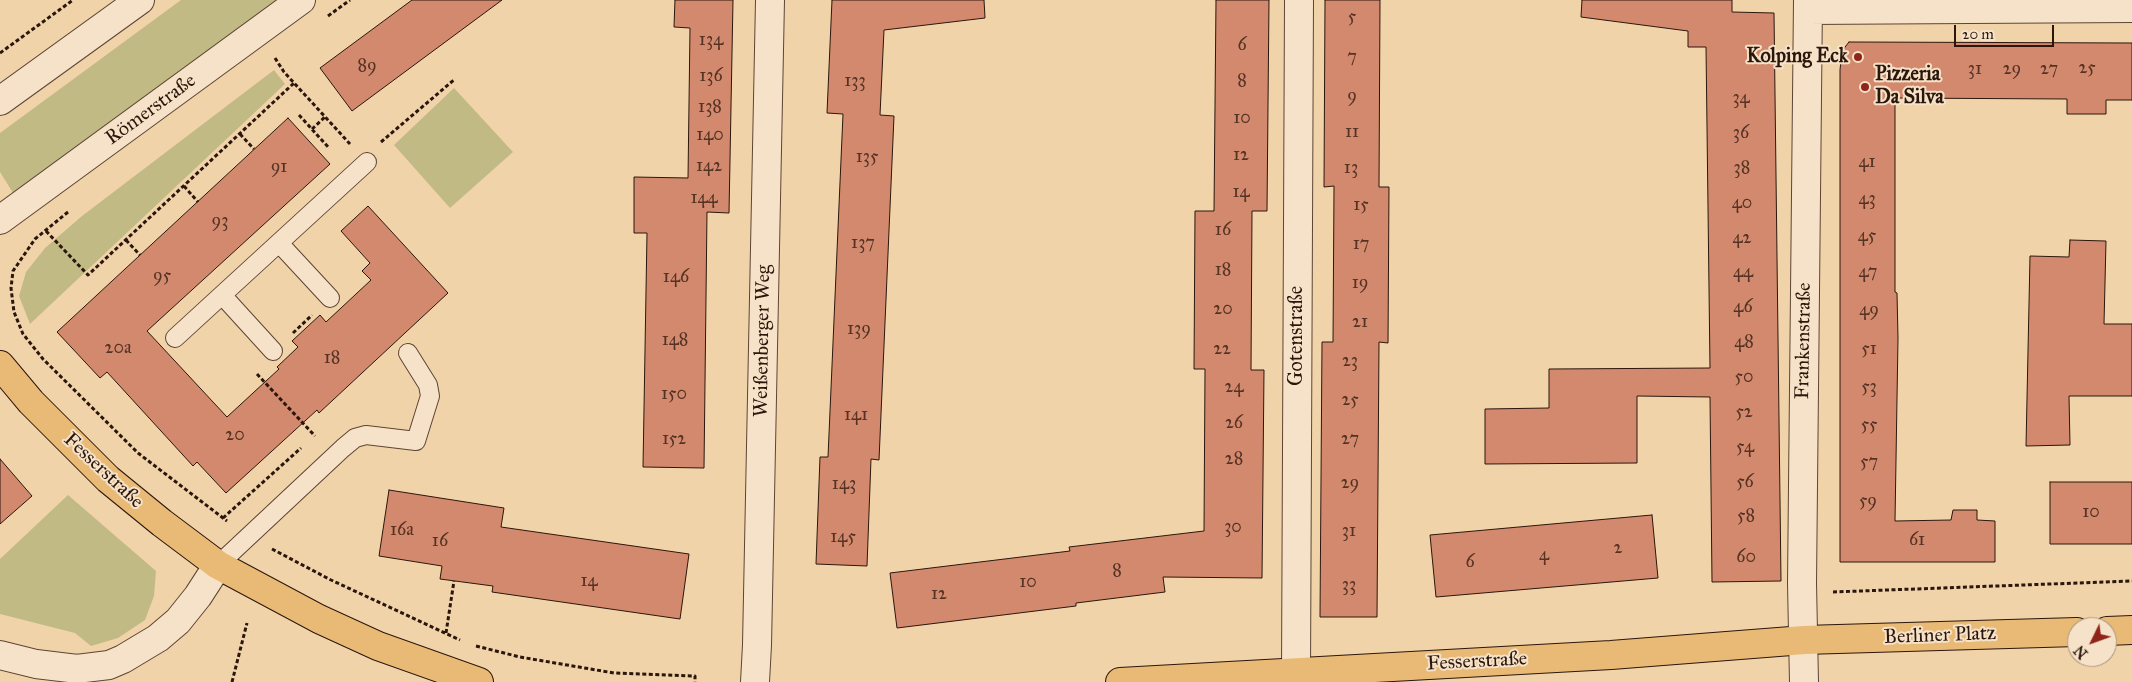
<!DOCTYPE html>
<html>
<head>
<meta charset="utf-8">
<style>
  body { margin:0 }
  #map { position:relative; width:2132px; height:682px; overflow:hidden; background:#f1d3aa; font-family:"IM FELL Great Primer",serif }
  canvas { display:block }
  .north { position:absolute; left:2067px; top:617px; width:50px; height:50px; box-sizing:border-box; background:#f6e2c8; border:1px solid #a5907d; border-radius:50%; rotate:228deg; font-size:14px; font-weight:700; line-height:20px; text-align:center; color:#2b160c }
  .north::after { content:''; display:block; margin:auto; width:18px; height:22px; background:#8f2418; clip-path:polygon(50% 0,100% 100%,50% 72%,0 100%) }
  .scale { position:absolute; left:1954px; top:25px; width:100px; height:22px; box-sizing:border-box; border:2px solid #2b160c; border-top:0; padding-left:6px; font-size:15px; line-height:18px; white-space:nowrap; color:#2b160c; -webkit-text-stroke:4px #f6e2c8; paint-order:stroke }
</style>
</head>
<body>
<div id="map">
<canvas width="2132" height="682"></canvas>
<div class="north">N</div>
<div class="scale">20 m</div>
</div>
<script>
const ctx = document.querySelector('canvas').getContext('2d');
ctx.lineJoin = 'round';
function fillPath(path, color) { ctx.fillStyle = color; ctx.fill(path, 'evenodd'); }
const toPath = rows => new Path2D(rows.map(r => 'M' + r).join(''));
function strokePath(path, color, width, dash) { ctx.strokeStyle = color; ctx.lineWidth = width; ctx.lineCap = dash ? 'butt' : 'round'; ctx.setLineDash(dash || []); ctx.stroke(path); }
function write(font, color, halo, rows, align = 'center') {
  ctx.font = font + ' "IM FELL Great Primer",serif'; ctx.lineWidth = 4; ctx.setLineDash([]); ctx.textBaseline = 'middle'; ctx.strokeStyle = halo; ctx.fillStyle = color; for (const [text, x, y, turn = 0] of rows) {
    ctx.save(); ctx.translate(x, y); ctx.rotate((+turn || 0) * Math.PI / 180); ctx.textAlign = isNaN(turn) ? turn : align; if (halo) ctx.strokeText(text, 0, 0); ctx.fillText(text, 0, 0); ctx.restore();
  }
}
const green = toPath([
  [181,0,279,0,13,193,0,172,0,133],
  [274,70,285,84,30,324,19,296,26,272,45,248,82,216],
  [454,88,513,152,450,208,394,145],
  [68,495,156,571,154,596,145,620,118,638,91,646,75,633,0,614,0,559]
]);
const building = toPath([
  [412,0,502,0,352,111,320,68,412,0],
  [675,0,733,0,729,213,707,212,704,468,643,467,647,233,634,233,634,177,688,178,690,28,674,27,675,0],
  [832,0,984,0,985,18,884,30,880,115,894,116,879,460,871,459,867,566,816,564,820,457,828,457,843,114,827,113,832,0],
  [1216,0,1269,0,1267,211,1252,211,1251,370,1264,370,1262,578,1163,577,1165,592,1076,603,1076,606,897,628,890,573,1070,551,1069,547,1204,531,1205,369,1194,369,1195,211,1214,211,1216,0],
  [1325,0,1380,0,1379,187,1389,187,1388,343,1379,342,1377,617,1320,617,1322,342,1333,342,1334,186,1324,187,1325,0],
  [1582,0,1732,0,1732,12,1774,13,1781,581,1712,582,1710,397,1637,396,1637,463,1485,464,1485,409,1549,408,1549,369,1710,368,1706,47,1688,47,1688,31,1581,17,1582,0],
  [1849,42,2132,43,2132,100,2106,100,2106,114,2067,114,2067,99,1895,98,1895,292,1897,293,1898,338,1895,521,1951,520,1953,510,1977,510,1977,520,1995,521,1995,562,1840,562,1840,70,1842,51,1849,42],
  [288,118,330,164,147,331,227,417,279,369,277,367,298,347,292,341,320,315,326,322,371,280,362,271,370,263,341,231,368,206,448,293,319,413,317,410,226,493,197,462,193,466,107,372,100,378,57,332,288,118],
  [2070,240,2106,241,2104,324,2132,324,2132,396,2069,396,2070,445,2026,446,2030,256,2069,257,2070,240],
  [0,459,32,496,0,524,0,459],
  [2050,482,2132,482,2132,544,2050,544,2050,482],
  [389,490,504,508,501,527,689,554,680,619,492,592,493,586,440,579,442,566,379,556,389,490],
  [1652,515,1658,578,1436,597,1430,535,1652,515]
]);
const path = toPath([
  [328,16,350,0],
  [0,53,73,0],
  [275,58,284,72,350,144],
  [299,115,329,148],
  [312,129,325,117],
  [240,134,254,149],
  [381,142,455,79],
  [184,186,198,202],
  [68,212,35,239,13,271,11,288,14,312,23,334,43,359,138,453,227,521],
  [46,231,88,275,294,83],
  [126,240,140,255],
  [293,333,312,315],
  [257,374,315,436],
  [223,518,301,448],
  [272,549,331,580,460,640],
  [1833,592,2132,581],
  [446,633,454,581],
  [476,646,520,657,614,673,695,676,695,682],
  [232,682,247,623]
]);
const service = toPath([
  [279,243,330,298],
  [222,295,273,351],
  [175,338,367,162],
  [218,565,343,448,355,438,366,435,416,441,430,396,428,385,408,353]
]);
const minor = toPath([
  [1808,10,2132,8],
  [0,655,36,664,77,669,109,665,123,659,158,638,178,621,198,596,218,565],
  [1296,672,1299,0],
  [755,682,757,645,770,0],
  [1804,682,1802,583,1808,0]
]);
const tertiary = toPath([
  [0,101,140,0],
  [0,220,301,0]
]);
const primary = toPath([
  [0,365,31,402,108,479,162,523,218,565,319,619,378,646,479,682],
  [2107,631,2132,630],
  [1120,682,1611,655,1804,640,2077,632]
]);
const markers = [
  [1858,57,5,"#8f2418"],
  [1865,87,5,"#8f2418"]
];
const numberNames = [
  ["5",1352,18],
  ["134",711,41],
  ["6",1242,46],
  ["7",1352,58],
  ["89",367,67],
  ["25",2087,69],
  ["31",1975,70],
  ["29",2012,70],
  ["27",2049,70],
  ["136",711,77],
  ["133",855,82],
  ["8",1242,82],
  ["9",1352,97],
  ["34",1741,99],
  ["138",710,108],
  ["10",1242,119],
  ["11",1352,133],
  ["36",1741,134],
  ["140",710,136],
  ["12",1241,156],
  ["135",867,158],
  ["41",1867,163],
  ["142",709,167],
  ["91",279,168],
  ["13",1351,169],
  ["38",1742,169],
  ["14",1241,193],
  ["144",704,199],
  ["43",1867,200],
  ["40",1742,204],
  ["15",1361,206],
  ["93",220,222],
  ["16",1223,231],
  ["45",1867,237],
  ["42",1742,239],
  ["137",863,244],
  ["17",1361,245],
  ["18",1223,271],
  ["44",1743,273],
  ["47",1868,273],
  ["95",162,277],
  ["146",676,278],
  ["19",1360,284],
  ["46",1743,308],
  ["20",1223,310],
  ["49",1869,311],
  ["21",1360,323],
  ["139",859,330],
  ["148",675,341],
  ["48",1744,343],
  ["20a",118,349],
  ["22",1222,350],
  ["51",1869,350],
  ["18",332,359],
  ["23",1350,362],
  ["50",1744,378],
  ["24",1234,388],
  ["53",1869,388],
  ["150",674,395],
  ["25",1350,401],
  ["52",1744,413],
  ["141",856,416],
  ["26",1234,424],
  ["55",1869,426],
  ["20",235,436],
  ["152",674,440],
  ["27",1350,440],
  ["54",1745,448],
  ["28",1234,460],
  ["57",1869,463],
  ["56",1745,483],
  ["29",1350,484],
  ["143",844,485],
  ["59",1868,502],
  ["10",2091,513],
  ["58",1746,517],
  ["30",1233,528],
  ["16a",402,531],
  ["31",1349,532],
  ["145",843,538],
  ["61",1917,541],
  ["16",440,542],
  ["2",1618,549],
  ["4",1544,556],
  ["60",1746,558],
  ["6",1470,563],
  ["8",1117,572],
  ["14",589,582],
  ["10",1028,583],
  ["33",1349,586],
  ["12",939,595]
];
const poiNames = [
  ["Kolping Eck",1848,57],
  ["Pizzeria",1875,75,"left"],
  ["Da Silva",1875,98,"left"]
];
const streetNames = [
  ["Römerstraße",151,110,-36],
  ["Gotenstraße",1297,336,-90],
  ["Weißenberger Weg",763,341,-89],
  ["Frankenstraße",1804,341,-89],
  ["Fesserstraße",103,471,43],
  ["Berliner Platz",1940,636,-2],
  ["Fesserstraße",1477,662,-3]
];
fillPath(green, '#c2ba84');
fillPath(building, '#d3896d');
strokePath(building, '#2b160c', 1);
strokePath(service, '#5c4534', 20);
strokePath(minor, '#5c4534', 30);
strokePath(tertiary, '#5c4534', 30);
strokePath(primary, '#2b160c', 30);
strokePath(path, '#2b160c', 3, [4, 2.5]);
strokePath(service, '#f6e2c8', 18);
strokePath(minor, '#f6e2c8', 28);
strokePath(tertiary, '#f6e2c8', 28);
strokePath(primary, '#e8ba75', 28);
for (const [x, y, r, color] of markers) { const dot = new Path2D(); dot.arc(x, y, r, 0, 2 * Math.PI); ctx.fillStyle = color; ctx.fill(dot); strokePath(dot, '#f6e2c8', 2); }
write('18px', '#553324', null, numberNames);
write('bold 20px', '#2b160c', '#f6e2c8', poiNames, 'right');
write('20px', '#2b160c', '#f6e2c8', streetNames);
</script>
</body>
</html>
